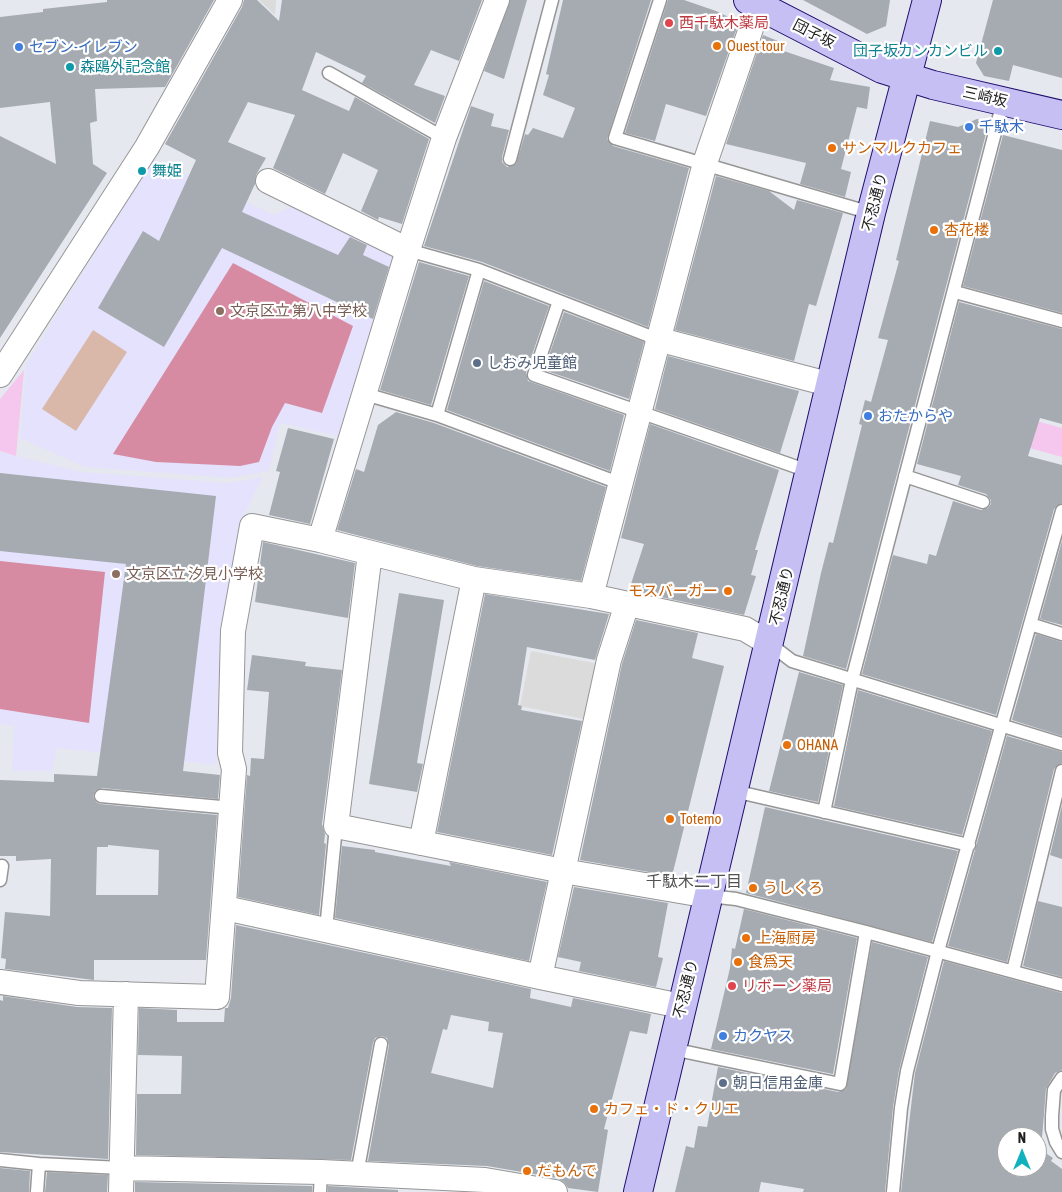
<!DOCTYPE html>
<html>
<head>
<meta charset="utf-8">
<style>
  body { margin:0 }
  #map { position:relative; width:1062px; height:1192px; overflow:hidden; background:#e6e8ef; font-family:"Asap Condensed",sans-serif }
  canvas { display:block }
  .north { position:absolute; left:997px; top:1127px; width:50px; height:50px; box-sizing:border-box; background:#fff; border:1px solid #a5a5a5; border-radius:50%; rotate:0deg; font-size:14px; font-weight:700; line-height:20px; text-align:center; color:#1f1f1f }
  .north::after { content:''; display:block; margin:auto; width:18px; height:22px; background:#11b1bd; clip-path:polygon(50% 0,100% 100%,50% 72%,0 100%) }
</style>
</head>
<body>
<div id="map">
<canvas width="1062" height="1192"></canvas>
<div class="north">N</div>
</div>
<script>
const ctx = document.querySelector('canvas').getContext('2d');
ctx.lineJoin = 'round';
function fillPath(path, color) { ctx.fillStyle = color; ctx.fill(path, 'evenodd'); }
const toPath = rows => new Path2D(rows.map(r => 'M' + r).join(''));
function strokePath(path, color, width, dash) { ctx.strokeStyle = color; ctx.lineWidth = width; ctx.lineCap = dash ? 'butt' : 'round'; ctx.setLineDash(dash || []); ctx.stroke(path); }
function write(font, color, halo, rows, align = 'center') {
  ctx.font = font + ' "Asap Condensed","Noto Sans JP",sans-serif'; ctx.lineWidth = 4.5; ctx.setLineDash([]); ctx.textBaseline = 'middle'; ctx.strokeStyle = halo; ctx.fillStyle = color; for (const [text, x, y, turn = 0] of rows) {
    ctx.save(); ctx.translate(x, y); ctx.rotate((+turn || 0) * Math.PI / 180); ctx.textAlign = isNaN(turn) ? turn : align; if (halo) ctx.strokeText(text, 0, 0); ctx.fillText(text, 0, 0); ctx.restore();
  }
}
const education = toPath([
  [152,159,274,215,295,205,398,258,343,437,280,423,269,471,231,478,85,467,20,438,26,365],
  [0,452,81,472,230,483,263,477,243,517,222,630,216,765,57,748,52,771,12,771,14,726,0,724]
]);
const park = toPath([
  [24,370,16,456,0,451,0,399],
  [1004,412,1062,428,1062,457,997,439]
]);
const pitch = toPath([
  [233,263,353,326,322,413,285,403,272,427,259,462,240,466,156,462,113,454],
  [0,561,105,572,89,723,0,709]
]);
const parking = toPath([
  [259,0,276,0,275,15],
  [531,651,599,664,588,720,520,706]
]);
const water = toPath([
  [93,330,127,352,76,431,42,409]
]);
const building = toPath([
  [107,0,214,0,165,87,95,89,97,121,90,123,93,164,107,173,0,338,0,136,56,164,50,102,0,108,0,17,43,12,43,9,107,2],
  [244,0,257,0,279,21,282,0,482,0,459,61,431,50,414,85,445,96,435,123,362,83,366,76,316,52,302,90,349,111,355,97,429,139,402,224,379,217,378,220,361,211,378,170,343,153,325,194,273,168,295,115,248,102,228,142,266,158,256,175,255,184,242,212,338,255,350,237,367,245,363,255,389,267,373,319,222,248,164,347,98,308,143,231,159,241,196,160,165,144,242,7],
  [510,0,527,0,504,79,484,71],
  [563,0,651,0,607,139,613,146,689,168,648,327,482,262,424,246,471,106,494,114,491,126,509,130,502,157,502,162,507,167,516,164,525,134,528,135,533,128,563,138,575,108,543,95,549,75,546,74],
  [668,0,684,0,716,11,739,22,706,116,666,104,655,141,625,133],
  [803,0,890,0,886,26,867,34],
  [993,0,1062,0,1062,78,1013,65,1009,81,984,76,976,63],
  [763,35,778,41,775,48,834,68,830,80,870,87,867,109,857,107,841,169,851,172,845,197,800,184,806,163,726,144],
  [977,119,989,122,846,669,803,656,821,573,829,542,833,543,862,425,859,424,865,400,871,402,888,340,878,338,899,261,896,260,930,121,958,127],
  [1003,135,1062,150,1062,313,963,286],
  [716,176,769,191,794,210,797,200,843,213,816,306,809,304,794,361,675,330],
  [419,262,469,276,431,405,380,390],
  [484,281,549,306,526,372,528,381,624,415,610,471,447,410],
  [959,302,1062,329,1062,424,1040,418,1028,456,1062,465,1062,503,1054,509,996,715,862,674,893,555,927,564,929,554,936,556,953,501,981,510,988,508,991,504,991,500,986,494,958,485,961,476,917,464],
  [564,312,644,342,629,399,544,370],
  [668,356,799,391,780,453,655,409],
  [396,412,434,423,606,487,581,581,477,566,337,530,356,469,364,472,378,425],
  [650,424,779,470,755,550,758,550,751,575,756,576,744,615,629,590,644,544,621,538],
  [288,428,334,439,310,524,269,515,280,472,276,471],
  [0,473,216,496,183,771,220,775,218,799,102,788,95,791,93,796,96,802,100,804,217,815,206,960,94,960,94,980,5,969,6,959,1,958,5,912,50,916,51,859,16,861,16,856,0,856,0,780,54,782,54,774,97,776,126,564,0,551],
  [108,845,159,850,158,895,96,895,97,847,108,847],
  [1062,541,1062,625,1040,619],
  [263,542,355,563,348,618,255,602],
  [399,593,444,600,417,763,423,764,417,792,369,784],
  [485,594,609,614,595,660,527,647,518,705,522,706,521,710,582,721,552,855,437,832],
  [636,620,698,633,692,658,724,666,672,876,580,860,622,664],
  [1036,634,1062,642,1062,736,1012,720],
  [252,655,306,662,305,666,342,670,322,824,325,834,324,843,326,844,319,915,238,897,247,775,250,776,251,758,264,759,269,692,247,690],
  [799,672,843,685,818,802,769,791],
  [858,690,992,731,962,835,834,806],
  [1007,736,1062,752,1062,763,1054,769,1007,962,948,946],
  [1062,805,1062,859,1050,855],
  [765,807,958,851,932,942,746,893],
  [342,846,375,850,375,852,451,866,449,862,547,882,529,961,335,918],
  [574,887,668,903,658,957,663,958,656,987,579,971,581,962,558,957],
  [1038,901,1062,907,1062,977,1023,966],
  [744,909,857,938,833,1074,711,1049,730,968,732,948,735,949],
  [236,925,531,989,530,998,571,1007,573,998,651,1014,647,1034,630,1031,604,1129,608,1130,598,1192,568,1188,564,1182,557,1178,487,1166,368,1161,389,1045,387,1038,382,1036,375,1038,373,1043,351,1160,136,1155,137,1094,181,1094,182,1056,138,1055,139,1008,177,1010,177,1022,224,1022,225,1008,228,1008,231,998],
  [451,1015,489,1022,488,1031,503,1033,493,1088,431,1073,443,1029,447,1030],
  [872,942,928,957,899,1070,893,1107,885,1192,803,1192,804,1189,761,1182,759,1192,675,1192,686,1146,694,1148,698,1126,707,1127,718,1067,838,1092,846,1089],
  [944,961,1062,993,1062,1070,1055,1073,1046,1089,1041,1150,1053,1158,1051,1161,1062,1169,1062,1192,901,1192,915,1073],
  [1007,1137,1037,1137,1037,1167,1007,1167],
  [3,996,77,1007,112,1008,108,1159,0,1152,0,1000,3,1001],
  [0,1168,30,1171,29,1192,0,1192],
  [47,1172,108,1175,107,1192,45,1192],
  [135,1182,312,1186,312,1192,135,1192],
  [328,1186,398,1190,398,1192,328,1192]
]);
const service = toPath([
  [660,0,615,138,871,213],
  [329,73,444,138],
  [510,159,552,0],
  [408,250,479,270,657,339],
  [955,292,1062,321],
  [559,301,534,375,811,472],
  [365,394,437,415,619,483],
  [437,415,479,270],
  [905,476,983,502],
  [1030,624,1062,634],
  [770,644,792,661,1062,744],
  [734,791,969,845],
  [101,796,232,808],
  [824,812,852,680,1003,102],
  [0,880,2,866],
  [709,896,736,899,866,932,1062,985],
  [326,930,336,826],
  [1013,971,1062,771],
  [672,1049,840,1084,866,932],
  [1062,1078,1054,1090,1052,1116,1052,1129,1056,1142,1062,1152],
  [0,1160,39,1164,121,1168],
  [357,1174,381,1044],
  [37,1192,39,1164],
  [320,1192,321,1172],
  [893,1192,901,1108,907,1071,938,951,1062,511]
]);
const minor = toPath([
  [268,181,408,250,444,138,497,0],
  [657,339,832,385],
  [0,375,147,147,230,0],
  [320,540,408,250],
  [370,553,336,826,563,871,709,896],
  [591,596,705,163,759,5],
  [421,843,474,579],
  [225,908,540,977,681,1006],
  [540,977,609,660,627,604],
  [0,982,79,993,217,997,234,769,230,753,233,631,252,526,320,540,474,579,591,596,745,629,770,644],
  [121,1168,321,1172,485,1180,555,1192],
  [121,1192,126,994]
]);
const secondary = toPath([
  [748,0,882,69,933,85,1062,115],
  [638,1192,871,213,927,0]
]);
const markers = [
  [669,23,5,"#e0444e"],
  [717,46,5,"#e8710a"],
  [19,47,5,"#3f7fe0"],
  [998,51,5,"#0f9aa8"],
  [70,67,5,"#0f9aa8"],
  [969,127,5,"#3f7fe0"],
  [832,148,5,"#e8710a"],
  [142,171,5,"#0f9aa8"],
  [934,230,5,"#e8710a"],
  [220,311,5,"#8d6e63"],
  [477,363,5,"#5c6f8a"],
  [868,416,5,"#3f7fe0"],
  [116,574,5,"#8d6e63"],
  [728,591,5,"#e8710a"],
  [787,745,5,"#e8710a"],
  [670,819,5,"#e8710a"],
  [753,888,5,"#e8710a"],
  [746,938,5,"#e8710a"],
  [738,962,5,"#e8710a"],
  [732,986,5,"#e0444e"],
  [723,1036,5,"#3f7fe0"],
  [723,1083,5,"#5c6f8a"],
  [594,1109,5,"#e8710a"],
  [527,1171,5,"#e8710a"]
];
const healthNames = [
  ["西千駄木薬局",679,23],
  ["リボーン薬局",742,986]
];
const streetNames = [
  ["団子坂",814,34,27],
  ["三崎坂",985,97,13],
  ["不忍通り",875,202,-76],
  ["不忍通り",782,596,-77],
  ["不忍通り",686,989,-76]
];
const foodNames = [
  ["Ouest tour",727,46],
  ["サンマルクカフェ",842,148],
  ["杏花楼",944,230],
  ["モスバーガー",718,591,"right"],
  ["OHANA",797,745],
  ["Totemo",680,819],
  ["うしくろ",763,888],
  ["上海厨房",756,938],
  ["食爲天",748,962],
  ["カフェ・ド・クリエ",604,1109],
  ["だもんで",537,1171]
];
const shopNames = [
  ["セブン-イレブン",29,47],
  ["千駄木",979,127],
  ["おたからや",878,416],
  ["カクヤス",733,1036]
];
const cultureNames = [
  ["団子坂カンカンビル",988,51,"right"],
  ["森鴎外記念館",80,67],
  ["舞姫",152,171]
];
const educationNames = [
  ["文京区立 第八中学校",230,311],
  ["文京区立 汐見小学校",126,574]
];
const serviceNames = [
  ["しおみ児童館",487,363],
  ["朝日信用金庫",733,1083]
];
const neighbourhoodNames = [
  ["千駄木二丁目",694,882]
];
fillPath(education, '#e4e2fc');
fillPath(park, '#f5c7ee');
fillPath(pitch, '#d78ba3');
fillPath(parking, '#dbdbdb');
fillPath(water, '#d9b8aa');
fillPath(building, '#a5abb1');
strokePath(service, '#969696', 15);
strokePath(minor, '#969696', 26);
strokePath(secondary, '#1f0e6e', 30);
strokePath(service, '#fff', 12);
strokePath(minor, '#fff', 24);
strokePath(secondary, '#c5bff4', 28);
for (const [x, y, r, color] of markers) { const dot = new Path2D(); dot.arc(x, y, r, 0, 2 * Math.PI); ctx.fillStyle = color; ctx.fill(dot); strokePath(dot, '#fff', 2); }
write('15px', '#be3a42', '#fff', healthNames, 'left');
write('15px', '#1f1f1f', '#fff', streetNames);
write('15px', '#c56008', '#fff', foodNames, 'left');
write('15px', '#366cbe', '#fff', shopNames, 'left');
write('15px', '#0d838f', '#fff', cultureNames, 'left');
write('15px', '#785e54', '#fff', educationNames, 'left');
write('15px', '#4e5e75', '#fff', serviceNames, 'left');
write('16px', '#525252', '#fff', neighbourhoodNames);
</script>
</body>
</html>
